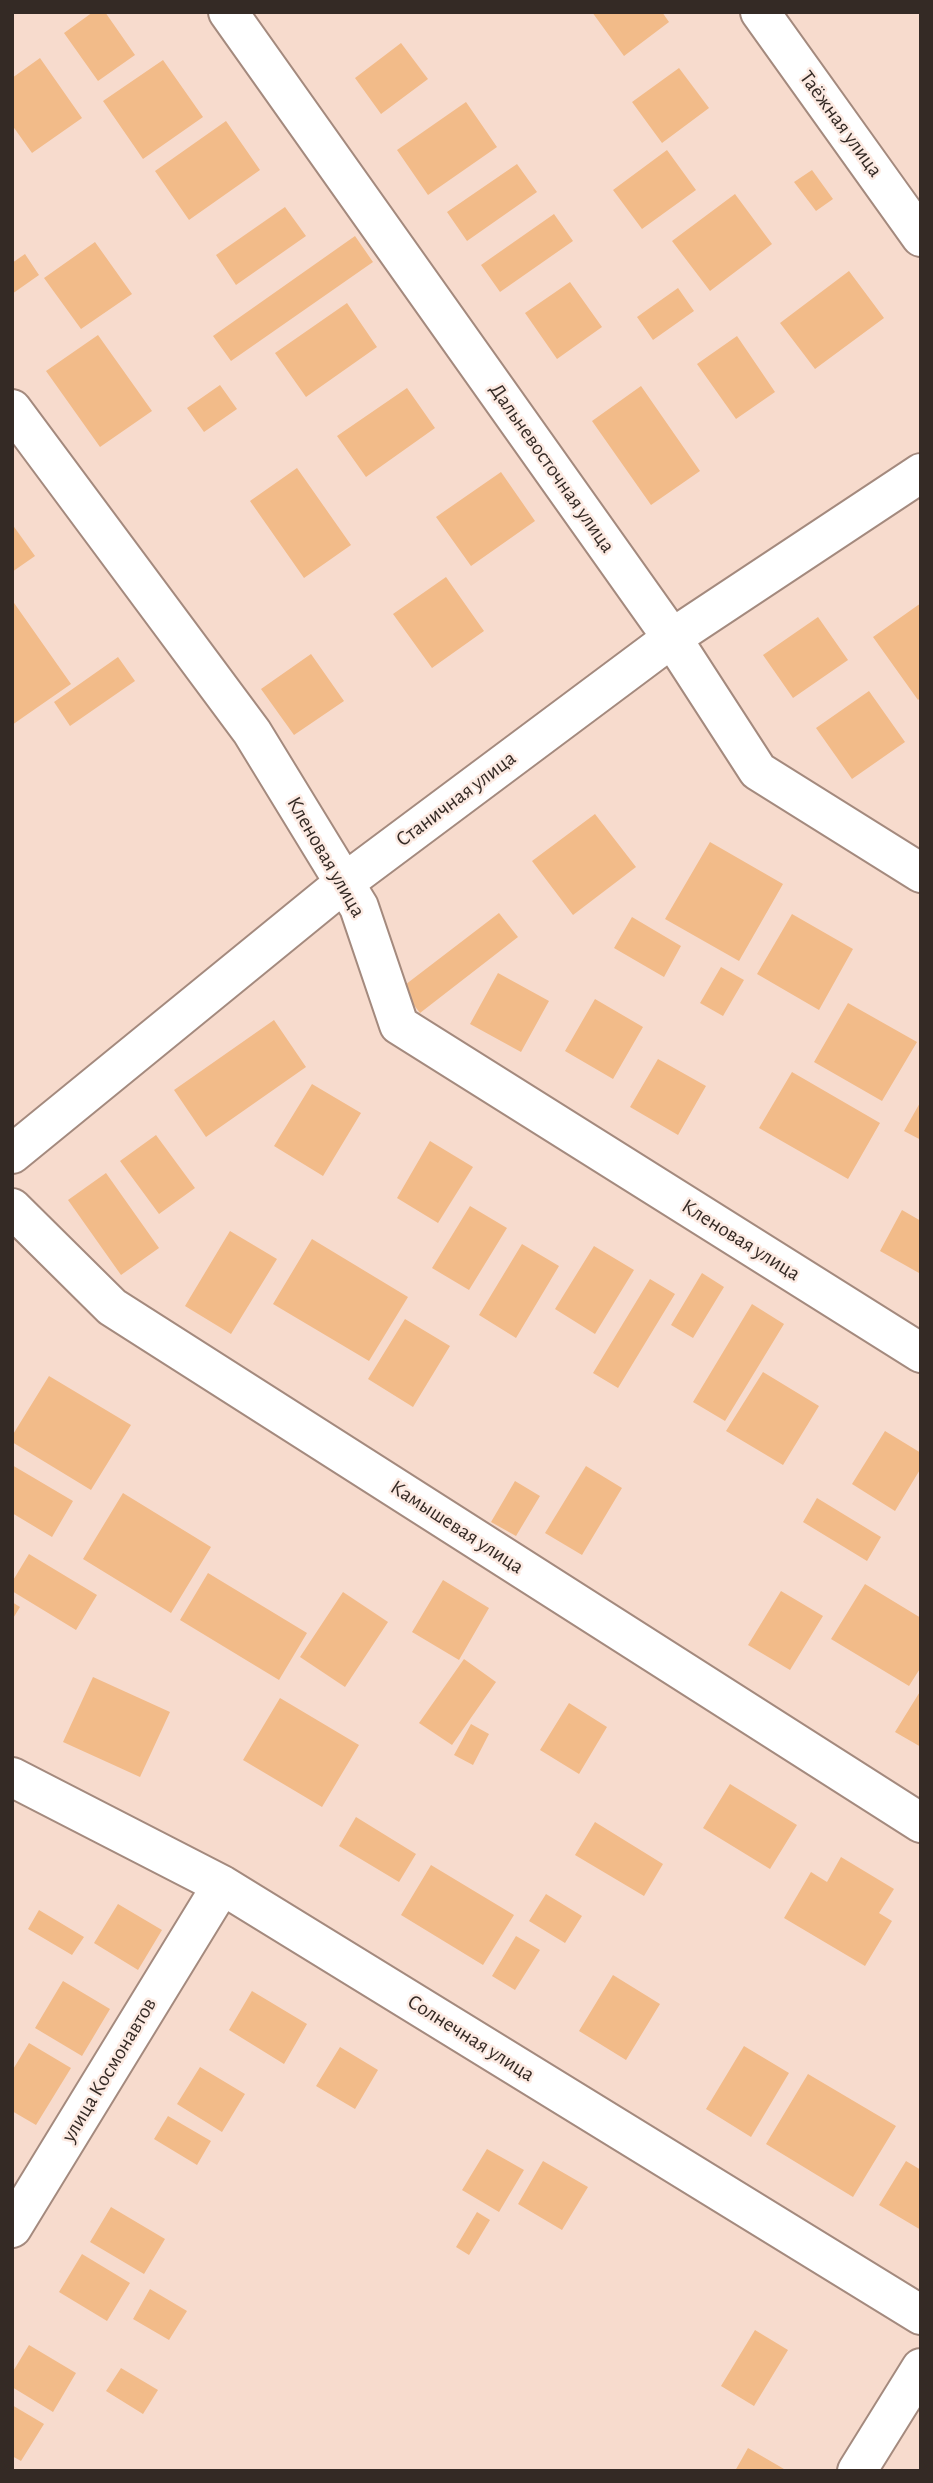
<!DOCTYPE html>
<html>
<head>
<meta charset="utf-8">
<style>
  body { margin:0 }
  #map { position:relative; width:933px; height:2483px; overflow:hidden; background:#f7dbcd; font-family:"Alegreya Sans",sans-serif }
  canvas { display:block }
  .frame { position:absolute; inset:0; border:14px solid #342a25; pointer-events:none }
</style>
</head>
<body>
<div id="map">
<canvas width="933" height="2483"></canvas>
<div class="frame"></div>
</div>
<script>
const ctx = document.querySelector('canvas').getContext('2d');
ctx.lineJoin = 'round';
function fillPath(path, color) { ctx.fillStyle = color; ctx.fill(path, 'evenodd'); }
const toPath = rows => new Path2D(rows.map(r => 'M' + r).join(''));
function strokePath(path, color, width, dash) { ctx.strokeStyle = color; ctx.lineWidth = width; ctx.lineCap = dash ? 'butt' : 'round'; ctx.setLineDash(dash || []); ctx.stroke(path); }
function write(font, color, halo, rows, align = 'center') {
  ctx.font = font + ' "Alegreya Sans",sans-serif'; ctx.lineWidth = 5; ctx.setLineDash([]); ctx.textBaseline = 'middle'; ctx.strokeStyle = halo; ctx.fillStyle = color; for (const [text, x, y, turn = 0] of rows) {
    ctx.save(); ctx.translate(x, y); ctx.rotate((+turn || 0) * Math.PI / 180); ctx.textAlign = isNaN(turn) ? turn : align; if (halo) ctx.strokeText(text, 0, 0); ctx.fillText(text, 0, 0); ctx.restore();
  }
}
const building = toPath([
  [93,12,105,12,135,55,98,81,64,33],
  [592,12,662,12,669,22,624,56],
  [401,43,428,79,381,114,355,78],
  [40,58,82,118,32,153,12,125,12,78],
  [163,60,203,117,143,159,103,101],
  [679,68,709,108,662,143,632,102],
  [466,102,497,147,428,195,397,150],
  [226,121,260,170,189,220,155,171],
  [667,150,696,190,642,229,613,190],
  [517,164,537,192,467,241,447,212],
  [812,170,833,199,816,211,794,182],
  [735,194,772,244,710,291,672,241],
  [285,207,306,236,236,285,216,255],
  [554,214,573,241,500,292,481,265],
  [355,236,373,262,231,361,213,336],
  [95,242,132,294,81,329,44,278],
  [25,254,39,275,12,294,12,263],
  [849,271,884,318,815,369,780,323],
  [570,282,602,327,557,359,525,313],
  [678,288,694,311,653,340,637,317],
  [347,303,377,347,306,397,275,353],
  [98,335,152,411,100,447,46,371],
  [737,336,775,392,736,419,697,364],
  [220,385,237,409,204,432,187,408],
  [641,386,700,471,651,505,592,421],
  [407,388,435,428,366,477,337,436],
  [297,468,351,545,304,578,250,501],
  [501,472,535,521,471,566,436,517],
  [12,524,35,556,12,572],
  [446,577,484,631,432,668,393,614],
  [12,600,71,684,12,725],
  [921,603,921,697,918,700,873,637],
  [818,617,848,660,793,698,763,655],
  [311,654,344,701,294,735,261,689],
  [118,657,135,681,70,726,54,702],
  [869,691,905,742,852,779,816,728],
  [595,814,636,867,573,915,532,861],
  [710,842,783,884,739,961,665,919],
  [499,913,518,937,420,1013,401,988],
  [792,914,853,949,819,1010,757,974],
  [632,917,681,946,664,977,614,948],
  [721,967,744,980,723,1016,700,1003],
  [498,973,549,1001,521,1052,470,1024],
  [595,999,643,1027,613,1079,565,1051],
  [848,1003,917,1042,882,1101,814,1062],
  [274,1020,306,1067,206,1137,174,1090],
  [658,1059,706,1086,678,1135,630,1107],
  [792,1072,880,1123,848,1179,759,1128],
  [312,1084,361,1113,323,1176,274,1146],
  [921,1101,921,1140,904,1131],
  [156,1135,195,1188,159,1214,120,1161],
  [430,1141,473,1167,438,1223,397,1198],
  [106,1173,159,1248,121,1275,68,1200],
  [470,1206,507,1228,469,1290,432,1268],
  [902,1210,921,1221,919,1273,880,1251],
  [230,1231,277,1259,231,1334,185,1306],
  [312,1239,408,1297,369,1361,273,1304],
  [522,1244,559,1266,516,1338,479,1315],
  [594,1246,634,1270,595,1334,555,1309],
  [702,1273,724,1287,693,1338,671,1325],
  [650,1279,675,1294,618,1388,593,1373],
  [752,1304,784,1324,725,1421,693,1402],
  [405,1319,450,1346,413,1407,368,1379],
  [763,1372,819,1406,783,1465,726,1431],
  [49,1376,131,1425,91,1490,12,1442,12,1436],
  [885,1431,921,1453,921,1468,895,1511,852,1484],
  [12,1465,73,1501,52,1537,12,1513],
  [586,1466,622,1488,582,1555,545,1533],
  [515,1481,540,1496,516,1536,491,1522],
  [123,1493,211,1547,171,1613,83,1559],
  [817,1498,881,1537,867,1561,803,1522],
  [29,1554,97,1595,76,1630,12,1591,12,1582],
  [208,1573,307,1633,279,1680,180,1620],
  [443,1580,489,1608,459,1660,412,1632],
  [865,1584,921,1618,921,1667,909,1686,831,1639],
  [781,1591,823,1616,790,1670,748,1645],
  [343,1592,388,1622,345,1687,300,1657],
  [12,1602,20,1607,12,1620],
  [464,1659,496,1682,452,1745,419,1723],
  [93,1677,170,1712,140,1777,63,1742],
  [921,1690,921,1747,895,1732],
  [280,1698,359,1745,322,1807,243,1760],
  [569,1703,607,1727,579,1774,540,1750],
  [471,1724,489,1734,473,1765,454,1755],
  [730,1784,797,1825,770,1869,703,1828],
  [356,1817,416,1854,399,1882,339,1846],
  [595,1822,663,1864,644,1896,575,1855],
  [841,1857,894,1889,879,1913,892,1921,865,1966,784,1918,811,1872,827,1882],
  [431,1865,514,1915,483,1965,401,1915],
  [546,1894,582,1916,565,1943,529,1921],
  [118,1904,162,1930,138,1970,94,1943],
  [39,1910,84,1937,72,1955,28,1929],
  [516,1936,540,1950,515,1990,492,1976],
  [613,1975,660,2004,626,2060,579,2031],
  [63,1981,110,2009,82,2056,35,2028],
  [252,1991,307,2024,284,2064,229,2030],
  [29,2043,71,2068,36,2125,12,2111,12,2071],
  [744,2046,789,2073,751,2137,706,2109],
  [340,2047,378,2070,355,2109,316,2086],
  [200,2067,245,2094,222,2132,177,2104],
  [808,2074,896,2126,853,2197,766,2144],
  [168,2116,211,2141,197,2165,154,2139],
  [487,2149,524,2170,499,2212,462,2190],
  [543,2161,588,2187,562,2230,518,2204],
  [906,2161,921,2170,921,2230,879,2205],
  [111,2207,165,2239,144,2274,90,2242],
  [477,2212,490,2220,469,2255,456,2247],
  [82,2254,130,2283,107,2321,59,2292],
  [150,2289,187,2311,169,2340,133,2319],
  [755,2330,788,2350,754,2406,721,2386],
  [29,2345,76,2373,53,2412,12,2387,12,2373],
  [121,2368,158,2390,143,2414,106,2391],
  [12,2405,44,2424,21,2461,12,2456],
  [748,2448,784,2469,783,2471,735,2471]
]);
const minor = toPath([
  [228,12,672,638,758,771,921,873],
  [760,12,921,237],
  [12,409,252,732,359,907,399,1025,921,1353],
  [12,1154,344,883,672,638,921,473],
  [12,1208,112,1307,921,1823],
  [12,1777,222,1885,921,2315],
  [12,2228,222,1885],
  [857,2471,921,2368]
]);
const streetNames = [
  ["Таёжная улица",841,124,54],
  ["Дальневосточная улица",552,468,55],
  ["Станичная улица",456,799,-37],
  ["Кленовая улица",326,857,60],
  ["Кленовая улица",741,1240,32],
  ["Камышевая улица",457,1527,33],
  ["Солнечная улица",471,2038,32],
  ["улица Космонавтов",109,2070,-59]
];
fillPath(building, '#f2bb89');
strokePath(minor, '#a48a7e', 42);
strokePath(minor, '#fff', 38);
write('21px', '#342a25', '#fceae2', streetNames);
</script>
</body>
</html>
